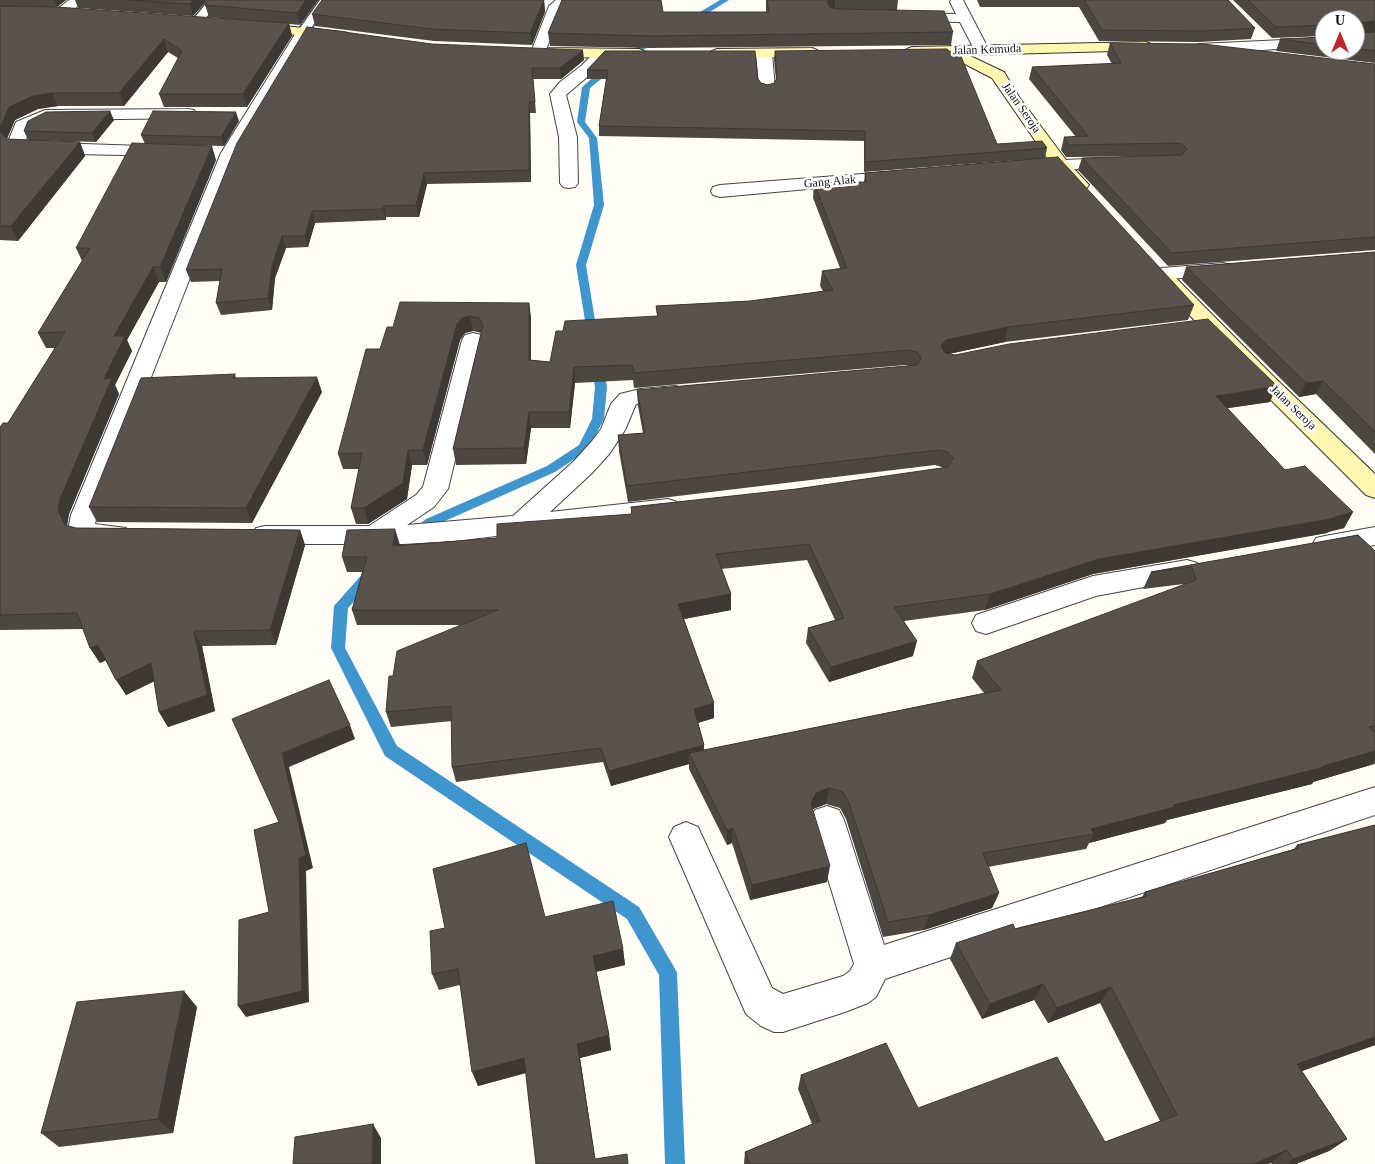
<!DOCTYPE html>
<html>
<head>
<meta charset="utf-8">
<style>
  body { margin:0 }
  #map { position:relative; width:1375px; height:1164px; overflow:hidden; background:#fffdf5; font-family:"Times New Roman",serif }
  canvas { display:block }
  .north { position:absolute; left:1315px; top:10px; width:50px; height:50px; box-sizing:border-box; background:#fff; border:1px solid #a0a0a0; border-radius:50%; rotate:0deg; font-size:14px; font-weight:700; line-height:20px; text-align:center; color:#111 }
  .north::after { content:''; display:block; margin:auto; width:18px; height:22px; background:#c4262e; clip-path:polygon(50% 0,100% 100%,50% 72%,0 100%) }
</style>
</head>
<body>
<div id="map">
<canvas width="1375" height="1164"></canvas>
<div class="north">U</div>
</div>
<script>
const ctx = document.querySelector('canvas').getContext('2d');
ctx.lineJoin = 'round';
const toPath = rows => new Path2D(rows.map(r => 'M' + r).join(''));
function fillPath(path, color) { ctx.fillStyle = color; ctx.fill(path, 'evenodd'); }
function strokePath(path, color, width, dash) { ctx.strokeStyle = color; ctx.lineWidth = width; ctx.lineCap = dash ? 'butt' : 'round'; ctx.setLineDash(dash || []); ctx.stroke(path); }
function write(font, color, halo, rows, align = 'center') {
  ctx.font = font + ' "Times New Roman",serif'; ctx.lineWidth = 5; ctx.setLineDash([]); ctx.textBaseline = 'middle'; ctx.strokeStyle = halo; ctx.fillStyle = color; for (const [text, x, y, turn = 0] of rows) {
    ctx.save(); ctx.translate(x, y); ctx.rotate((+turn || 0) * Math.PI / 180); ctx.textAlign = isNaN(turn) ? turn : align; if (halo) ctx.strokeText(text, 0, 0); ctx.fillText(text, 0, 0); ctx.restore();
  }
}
const stream = toPath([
  [720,0,729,0,692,23,685,21,720,0],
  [654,37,661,39,617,66,590,88,585,122,597,138,604,205,586,265,598,339,593,342,588,339,576,265,594,205,589,138,577,122,582,87,611,62,654,37],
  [597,362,603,365,607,387,604,419,588,450,555,472,436,525,421,537,411,537,409,534,411,531,426,519,547,466,579,445,592,419,595,387,591,365,597,362],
  [370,570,375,571,377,575,375,579,348,608,345,648,397,746,639,907,674,967,677,973,685,1164,665,1164,659,975,627,919,385,756,331,648,334,606,365,571,370,570]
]);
const lane = toPath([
  [209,0,220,0,201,24,193,24,191,22,209,0],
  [320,0,330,0,308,33,300,33,298,31,320,0]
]);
const street = toPath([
  [69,0,85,0,66,16,56,16,54,13,56,10,69,0],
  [556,0,573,0,562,8,544,55,534,55,531,52,549,6,556,0],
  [951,0,963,0,964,2,989,50,986,53,976,53,960,22,909,21,904,20,902,17,904,14,909,13,956,14,950,2,951,0],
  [304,27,309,28,311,31,239,153,97,515,95,524,126,528,130,535,126,542,117,544,85,542,76,540,69,525,71,515,221,153,297,31,299,28,304,27],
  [1325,38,1325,46,1199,54,1194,52,1191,49,1194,46,1199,44,1325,38],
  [601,49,606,51,609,54,606,57,593,72,566,95,577,137,578,183,575,187,569,188,563,187,560,183,559,137,550,94,560,82,581,66,596,51,601,49],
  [764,49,769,51,772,54,775,88,773,91,767,93,761,91,759,88,756,54,759,51,764,49],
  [188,109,194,110,196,114,194,118,48,120,30,129,25,142,172,147,175,151,172,155,166,156,31,153,14,151,7,144,16,122,45,110,188,109],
  [1118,158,1124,159,1127,163,1124,167,1033,171,1027,170,1024,166,1027,162,1033,161,1118,158],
  [901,171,907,172,910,176,907,180,720,197,713,195,711,191,713,187,720,185,901,171],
  [1223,263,1230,265,1233,269,1230,273,1162,280,1155,278,1152,274,1155,270,1162,268,1223,263],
  [473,333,481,335,484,340,448,489,434,507,407,525,513,516,574,461,592,441,601,429,611,404,620,394,640,389,675,386,683,388,687,393,683,398,636,404,625,430,610,453,592,473,550,512,668,499,677,502,681,508,677,514,455,541,403,544,265,544,256,542,252,535,256,528,265,526,369,526,416,495,423,487,462,340,465,335,473,333],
  [1375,527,1375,545,1325,554,1316,552,1312,545,1316,538,1325,536,1375,527],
  [1187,560,1197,563,1201,570,1197,577,1096,596,986,634,976,631,972,623,976,615,1093,576,1187,560],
  [1375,787,1375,815,885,979,876,997,868,1003,845,1012,783,1032,774,1032,761,1026,746,1014,669,837,674,827,686,822,698,827,772,988,783,994,843,976,850,971,854,964,810,820,815,810,827,806,839,810,844,820,884,945,1375,787]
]);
const secondary = toPath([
  [254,23,343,32,348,33,350,36,348,39,343,40,249,30,247,27,249,24,254,23],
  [1146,42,1151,44,1154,47,1151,50,968,55,1004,72,1019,97,1066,160,1089,185,1086,189,1080,190,1074,189,1054,168,992,78,963,63,948,59,945,56,912,57,907,55,904,52,907,49,912,47,1146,42],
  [547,48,639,49,644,51,647,54,644,57,639,59,542,56,539,53,542,50,547,48],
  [812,48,817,50,820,53,817,56,717,59,712,57,709,54,712,51,717,49,812,48],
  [1168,275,1175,277,1272,375,1375,474,1375,498,1366,495,1256,385,1161,285,1158,281,1161,277,1168,275]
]);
const wall = toPath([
  [0,0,66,0,57,7,262,22,209,17,205,5,318,0,300,25,289,24,292,36,247,107,164,107,159,94,178,58,168,52,124,106,58,106,38,109,15,120,7,139,28,140,24,131,114,120,96,142,29,140,80,142,85,156,18,241,0,240],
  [75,0,207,0,193,16,78,8],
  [544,0,545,12,532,45,434,41,315,26,312,14],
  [766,0,898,0,897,10,953,32,951,45,651,48,550,46,548,33,663,12,766,12],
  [977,0,1228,0,1255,28,1251,39,1199,42,1099,41,1079,7,980,7],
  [1233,0,1375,0,1375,63,1276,51,1280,39,1325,37,1325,50,1355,50,1355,20,1325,20,1325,36,1272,38],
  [1110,43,1375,64,1375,250,1168,266,1078,170,1082,158,1175,156,1066,157,1061,150,1064,137,1076,137,1029,79,1032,67,1112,64,1107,55],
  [432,44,584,60,561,79,533,79,536,113,530,113,531,182,427,184,419,217,386,217,386,220,315,223,308,247,286,248,275,278,272,310,221,315,216,303,220,281,191,282,186,270],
  [605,51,758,79,761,83,768,85,774,83,776,80,774,60,775,51,997,144,1047,148,1045,158,1194,305,1188,320,1005,342,949,354,955,355,1270,402,1227,408,1285,470,1353,512,1344,528,1328,532,1327,533,1093,574,985,610,904,621,913,656,829,682,806,643,808,628,835,620,807,560,721,569,731,594,731,610,684,619,714,703,714,718,698,723,704,745,704,750,984,693,972,678,977,661,1184,585,1184,584,1143,589,1151,572,1358,535,1375,551,1375,763,1374,764,1313,782,1312,784,1167,820,1165,823,1089,843,1086,849,988,867,999,893,992,908,924,930,883,937,846,819,840,808,826,804,813,809,813,811,827,882,750,900,732,843,727,845,689,769,689,764,611,786,603,762,456,782,452,767,452,721,391,727,386,712,393,676,460,625,357,625,352,610,362,572,347,572,342,557,399,545,497,538,631,514,631,507,796,489,945,468,935,465,628,502,619,451,618,435,643,433,638,406,637,390,910,366,906,365,634,388,633,380,575,383,570,428,531,428,526,464,456,465,453,449,481,333,473,331,465,333,460,340,427,465,412,465,407,499,368,524,356,524,351,508,359,469,343,469,338,454,380,349,393,327,529,303,531,319,531,360,550,362,563,331,657,316,656,306,750,301,823,291,820,286,822,271,840,268,813,198,814,183,864,182,865,173,1032,159,864,172,864,141,599,136,599,126,606,79,587,79,587,70],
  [239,121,224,146,145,144,141,135],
  [216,160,166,282,159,282,127,340,132,351,115,385,119,394,69,514,67,526,76,528,300,530,305,545,276,645,202,646,215,711,168,727,159,712,154,681,126,695,106,660,100,663,90,648,83,629,0,630,0,427,8,423,55,348,46,348,38,333,82,261,76,248],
  [1375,252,1375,454,1316,394,1299,397,1182,280,1186,267],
  [235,374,236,378,322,392,252,523,97,522,89,507],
  [1375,825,1375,1045,1302,1071,1347,1139,1329,1151,1296,1164,1272,1164,1271,1163,1268,1164,744,1164,745,1152,812,1124,798,1089,801,1075,918,1108,1105,1142,1160,1121,1100,1003,1048,1023,1034,1000,982,1019,950,959,956,943,1142,897,1145,892,1294,849,1297,845],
  [545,917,623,949,625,965,596,972,609,1035,611,1050,580,1058,595,1159,536,1164,526,1073,478,1086,460,985,439,990,432,974],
  [197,1007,173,1133,59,1147,41,1133]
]);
const shadedWall = toPath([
  [54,0,66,0,57,7],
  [193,0,207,0,193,16,190,4],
  [306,0,318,0,300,25,297,13],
  [544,0,545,12,532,45,530,33],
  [829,0,835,0,835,9,830,10,827,2],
  [1375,21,1375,32,1355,34,1358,23],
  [289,23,292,36,247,107,243,94],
  [164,39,168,52,124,106,119,93],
  [583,50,584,60,561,79,560,68],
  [52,93,58,106,38,109,15,120,5,143,0,132,0,128,9,107,33,96],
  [529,102,530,113,531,182,529,170],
  [110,111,114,120,96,142,92,133],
  [236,112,239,121,224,146,221,137],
  [80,142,85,156,18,241,11,226],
  [212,146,216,160,166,282,160,267],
  [424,173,427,184,419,217,416,205],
  [384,206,386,217,386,220,383,209],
  [312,211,315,223,308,247,305,236],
  [282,236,286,248,275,278,272,310,268,298,272,266],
  [153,267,159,282,127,340,132,351,115,385,119,394,69,514,67,526,65,525,58,510,60,499,114,336],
  [529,303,531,319,531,375,529,360],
  [470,316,473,331,465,333,460,340,427,465,423,450,457,324,462,318],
  [1008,327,1005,342,943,355,941,346,946,340],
  [574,367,575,383,570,428,569,412],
  [317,377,322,392,252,523,246,508],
  [1323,381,1316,394,1299,397,1306,383],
  [1277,386,1270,402,1209,411,1216,396],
  [529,412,531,428,526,464,524,448],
  [408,450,412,465,407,499,368,524,364,508],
  [1353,512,1344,528,1328,532,1327,533,1093,574,985,610,990,594,1099,559,1335,517],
  [395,529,400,545,393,546],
  [300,530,305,545,276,645,270,630],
  [731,594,731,610,679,620,678,604],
  [194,631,202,646,215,711,168,727,159,712],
  [917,641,913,656,829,682,831,667],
  [98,645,107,660,100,663,90,648],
  [151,663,159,679,126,695,116,680],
  [714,703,714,718,694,724,694,709],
  [350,725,355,739,289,767,313,868,306,871,309,1002,246,1017,238,1006,299,858,282,753],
  [704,745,703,760,689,753,689,764,611,786,609,771],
  [1375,751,1375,763,1374,764,1313,782,1312,784,1167,820,1165,823,1089,843,1094,834,1091,829,1173,805,1323,766],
  [829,788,826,804,813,809,808,821,811,804,816,793],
  [733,828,732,843,727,845,727,830],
  [830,866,827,882,750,900,752,885],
  [999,893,992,908,924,930,929,915],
  [623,949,625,965,595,972,593,956],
  [1043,984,1034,1000,982,1019,990,1004],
  [1111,987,1100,1003,1048,1023,1057,1008],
  [184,991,197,1007,173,1133,158,1119],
  [609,1035,611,1050,580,1058,596,1164,577,1044],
  [1375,1037,1375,1045,1282,1078,1297,1064],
  [524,1058,529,1072,478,1086,472,1072],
  [373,1124,381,1138,381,1164,372,1164],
  [1347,1139,1329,1151,1296,1164,1286,1164,1293,1159],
  [1287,1150,1271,1163,1268,1164,1253,1164]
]);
const building = toPath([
  [130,0,193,0,190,4,130,0],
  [209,0,306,0,297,13,205,5,209,0],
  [322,0,544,0,530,33,432,29,312,14,322,0],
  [562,0,661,0,663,12,769,12,767,0,829,0,827,2,830,7,836,9,944,11,953,32,651,36,548,33,562,0],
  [1084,0,1228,0,1255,28,1203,31,1102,30,1084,0],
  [1248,0,1375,0,1375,21,1358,23,1359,33,1375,32,1375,51,1355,48,1355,20,1325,20,1325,25,1276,27,1248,0],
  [0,6,56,7,289,23,243,94,159,94,182,51,164,39,119,93,52,93,33,96,9,107,0,128,0,6],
  [307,27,432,44,583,50,560,68,532,68,535,102,529,102,529,170,424,173,416,205,384,206,383,209,312,211,305,236,282,236,272,266,268,298,216,303,222,269,186,270,237,143,307,27],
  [1325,37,1325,45,1280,39,1325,37],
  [1110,43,1203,44,1375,64,1375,237,1172,253,1082,158,1182,155,1187,149,1182,144,1176,143,1069,145,1064,137,1088,136,1032,67,1121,63,1110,43],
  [947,49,949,51,960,54,997,144,1042,141,1047,148,865,162,865,131,599,126,608,70,587,70,605,51,755,51,758,79,761,83,768,85,774,83,777,78,775,51,947,49],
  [110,111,92,133,24,131,28,121,46,112,110,111],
  [153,111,236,112,221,137,141,135,153,111],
  [0,131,7,139,80,142,11,226,0,226,0,131],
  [132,143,212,146,160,267,153,267,114,336,125,336,104,379,112,378,60,499,58,510,65,525,76,528,300,530,270,630,194,631,207,695,159,712,151,663,116,680,98,645,90,648,77,613,0,615,0,427,3,423,8,423,65,332,38,333,90,248,76,248,132,143],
  [1058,157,1194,305,1008,327,946,340,941,346,945,353,955,355,1009,344,1208,319,1277,386,1216,396,1285,470,1305,466,1353,512,1335,517,1336,518,1099,559,990,594,894,607,917,641,831,667,808,628,844,618,809,544,716,554,731,594,678,604,714,703,694,709,704,745,609,771,601,748,452,767,451,706,386,712,389,676,393,676,397,651,498,610,352,610,367,557,342,557,347,530,395,529,393,546,497,538,497,524,632,514,631,507,796,489,948,467,953,458,948,452,938,450,627,486,618,435,645,433,637,390,917,365,921,358,917,352,909,350,634,373,632,365,574,367,569,412,529,412,524,448,453,449,483,325,479,318,470,316,462,318,457,324,423,450,408,450,403,483,364,508,351,508,362,453,338,454,366,349,380,349,387,327,393,327,400,302,529,303,529,360,550,362,556,331,563,331,565,321,658,316,656,306,750,301,833,290,822,271,847,268,814,183,866,182,865,173,1058,157],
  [1375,252,1375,432,1323,381,1306,383,1186,267,1375,252],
  [235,374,233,378,317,377,246,508,89,507,141,378,235,374],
  [1358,535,1375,551,1375,726,1369,727,1375,733,1375,751,1323,766,1324,767,1173,805,1175,807,1091,829,1094,834,983,853,999,893,929,915,888,922,849,803,843,792,829,788,816,793,811,804,830,866,752,885,733,828,727,830,689,753,1001,690,977,661,1196,580,1192,567,1151,572,1358,535],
  [329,680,350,725,282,753,306,855,299,858,302,991,238,1006,239,920,269,912,254,830,279,822,232,719,329,680],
  [1375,825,1375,1037,1297,1064,1347,1139,1293,1159,1287,1150,1253,1164,750,1164,745,1152,820,1121,801,1075,886,1043,918,1108,1057,1057,1105,1142,1177,1115,1111,987,1057,1008,1043,984,990,1004,956,943,1013,924,1015,929,1147,896,1145,892,1299,848,1297,845,1375,825],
  [526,843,545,917,613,901,623,949,593,956,609,1035,577,1044,595,1159,627,1154,628,1164,536,1164,524,1058,472,1072,458,969,432,974,430,931,445,928,433,869,526,843],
  [184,991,158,1119,41,1133,77,1002,184,991],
  [373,1124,372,1164,293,1164,295,1137,373,1124]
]);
const farStreetnames = [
  ["Jalan Kemuda",987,50,-2],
  ["Jalan Seroja",1021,108,55],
  ["Gang Alak",830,182,-5],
  ["Jalan Seroja",1293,408,44]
];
fillPath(stream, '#3f96cf');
strokePath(lane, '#444', 3);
strokePath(street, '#444', 2);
strokePath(secondary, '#333', 2);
fillPath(lane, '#fff');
fillPath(street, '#fff');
fillPath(secondary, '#fff6b0');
fillPath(wall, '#4d4742');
fillPath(shadedWall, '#3f3936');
fillPath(building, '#5a524d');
strokePath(building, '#3f3936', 1);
write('12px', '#111', '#fff', farStreetnames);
</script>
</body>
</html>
